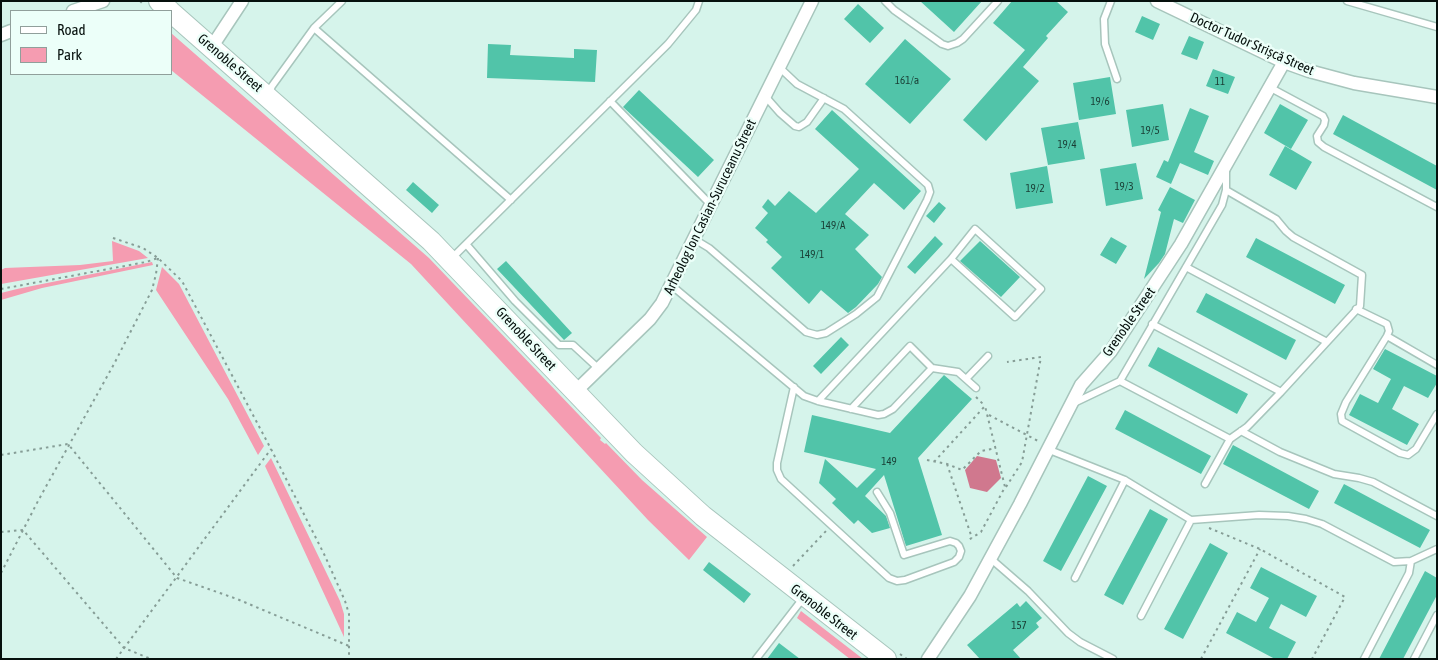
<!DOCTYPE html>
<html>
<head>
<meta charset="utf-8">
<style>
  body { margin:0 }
  #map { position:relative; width:1438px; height:660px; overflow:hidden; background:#d6f4eb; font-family:"Asap Condensed",sans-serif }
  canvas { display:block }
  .frame { position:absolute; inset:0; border:2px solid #06100d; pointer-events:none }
  .legend { position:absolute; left:10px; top:10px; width:162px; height:65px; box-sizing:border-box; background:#ecfff9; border:1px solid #909f9b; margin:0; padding:6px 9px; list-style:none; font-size:15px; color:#06100d }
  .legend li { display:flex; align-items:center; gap:10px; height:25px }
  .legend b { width:25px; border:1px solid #909f9b }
</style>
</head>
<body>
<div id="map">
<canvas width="1438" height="660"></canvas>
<div class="frame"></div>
<ul class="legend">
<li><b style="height:6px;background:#fff"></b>Road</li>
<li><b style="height:14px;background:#f59cb1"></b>Park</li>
</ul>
</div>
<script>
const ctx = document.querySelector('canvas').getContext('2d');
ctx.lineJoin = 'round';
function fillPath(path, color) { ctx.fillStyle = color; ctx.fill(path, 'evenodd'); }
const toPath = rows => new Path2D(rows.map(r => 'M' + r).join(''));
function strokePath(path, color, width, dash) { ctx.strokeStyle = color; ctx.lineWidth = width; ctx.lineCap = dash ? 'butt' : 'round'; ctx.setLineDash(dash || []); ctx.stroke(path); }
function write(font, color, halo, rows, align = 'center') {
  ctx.font = font + ' "Asap Condensed",sans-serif'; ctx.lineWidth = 5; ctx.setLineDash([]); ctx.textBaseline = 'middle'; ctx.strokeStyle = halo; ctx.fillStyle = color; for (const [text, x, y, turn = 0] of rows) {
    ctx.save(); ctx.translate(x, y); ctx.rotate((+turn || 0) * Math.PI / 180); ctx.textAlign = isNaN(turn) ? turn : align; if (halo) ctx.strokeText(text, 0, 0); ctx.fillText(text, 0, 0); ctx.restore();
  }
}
const green = toPath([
  [171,33,429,258,601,438,600,440,605,444,606,443,642,480,707,537,689,560,648,520,411,264,171,70],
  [112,241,139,251,148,258,1,284,1,270,5,268,80,265,113,261],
  [152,262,153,265,42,288,1,300,1,293,17,289],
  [162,267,179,284,264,446,258,455,228,399,156,290],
  [271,458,340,601,344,614,344,637,265,466],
  [801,611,863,659,850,659,797,618]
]);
const water = toPath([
  [977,456,996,460,1001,478,987,492,970,488,965,470]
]);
const building = toPath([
  [920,1,982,1,954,32],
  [1012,1,1056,1,1068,12,1046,36,1048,38,1023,67,1039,81,986,141,963,120,1025,50,993,23],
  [858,4,884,28,870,43,844,19],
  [1142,16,1160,24,1153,40,1135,32],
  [1189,36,1204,42,1197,60,1181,54],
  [905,39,951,79,910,124,865,84],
  [488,44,511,45,510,55,574,58,574,49,597,50,595,82,487,78],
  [1213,69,1235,77,1228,94,1206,86],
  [1110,77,1116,114,1079,120,1073,83],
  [639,90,714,160,698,177,623,107],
  [1163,104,1169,140,1132,147,1126,110],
  [1280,104,1308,120,1291,149,1264,133],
  [1190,108,1209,116,1194,152,1214,161,1208,175,1180,163,1171,184,1156,177,1164,160,1168,162],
  [832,110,921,191,904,210,874,183,845,214,869,235,855,249,882,277,878,284,856,307,848,313,821,290,809,304,771,268,782,257,766,242,768,240,755,228,768,213,762,207,768,199,775,206,789,191,816,213,859,169,815,129],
  [1343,115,1437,166,1437,190,1333,134],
  [1078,122,1085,159,1048,165,1041,128],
  [1285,146,1312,162,1296,190,1269,175],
  [1136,163,1143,199,1106,206,1100,169],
  [1047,166,1053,203,1016,209,1010,173],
  [413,182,439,205,432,213,406,190],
  [1170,187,1195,200,1183,223,1174,219,1165,254,1159,263,1144,279,1161,212,1158,210],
  [939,202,946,208,934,223,926,216],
  [935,236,943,244,915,274,907,267],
  [1111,237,1127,246,1116,264,1100,255],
  [1256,238,1345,285,1335,304,1246,257],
  [980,241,1020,277,1001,297,960,261],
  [506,261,572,333,564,340,497,269],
  [1206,293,1296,340,1286,360,1196,312],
  [841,337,849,345,821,374,813,366],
  [1158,347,1248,394,1237,414,1148,366],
  [1385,349,1437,376,1437,383,1428,398,1404,386,1392,409,1419,424,1407,445,1349,415,1360,394,1378,403,1391,379,1373,369],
  [944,375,972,399,918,458,942,535,906,546,884,475,865,496,886,516,890,528,872,533,858,520,854,524,832,503,836,499,819,483,825,459,857,488,876,469,804,452,812,415,890,433],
  [1125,410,1211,456,1201,474,1115,429],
  [1233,445,1319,491,1309,509,1223,464],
  [1088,476,1107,486,1061,571,1043,561],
  [1344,484,1430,530,1420,548,1334,503],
  [1150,509,1168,519,1123,605,1104,595],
  [1210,543,1228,553,1183,639,1164,629],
  [709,562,751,594,744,603,703,570],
  [1261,567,1317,596,1306,617,1281,604,1269,628,1296,642,1287,659,1275,659,1226,633,1237,612,1256,622,1269,598,1250,588],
  [1425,571,1437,578,1437,595,1403,659,1379,659],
  [1026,601,1042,618,1036,623,1039,627,1013,650,1021,659,980,659,967,645,1017,603,1020,607],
  [779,643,800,659,767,659]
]);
const path = toPath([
  [140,1,144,5],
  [113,238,143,248,158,258,182,281,271,449,325,556,345,601,349,614,349,659],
  [1,289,146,262,158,258],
  [976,397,985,406],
  [989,415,1040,442],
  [1,455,68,444,177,578,237,599,349,646],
  [927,460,947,464,962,470,981,451,996,448],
  [934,462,985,406,1005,487,981,532,967,541],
  [947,464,972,538],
  [1006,487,1022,462,1041,357,1007,362],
  [1209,528,1260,549,1345,597,1312,659],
  [1,532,23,530,124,648,151,659],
  [793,566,826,531],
  [1,573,38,501,114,364,152,290,156,274,158,258],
  [900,654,907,659],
  [116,659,271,449],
  [1201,659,1260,549]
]);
const lane = toPath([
  [885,1,894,10,942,44,948,46,957,43,963,39,998,1],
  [1111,1,1104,19,1105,44,1117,79],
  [1347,1,1437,27],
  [314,28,511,200],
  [1269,87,1323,116,1325,120,1324,125,1317,136,1318,142,1324,147,1437,207],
  [268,95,272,86,314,28,342,1],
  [765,96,780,113,795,126,799,127,807,122,824,98],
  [610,101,711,205],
  [694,239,709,248,806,332,817,335,826,333,856,314,877,297,927,200,930,192,928,185,844,109,797,84,779,67],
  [466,244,515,301,559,345,573,345,599,369],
  [451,259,668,44,696,10,699,1],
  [1186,267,1327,342],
  [671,285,804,396,818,401,878,415,884,414,893,409,932,368,958,372,976,388],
  [1356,309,1387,324,1389,331,1387,336,1346,402,1341,414,1342,421,1400,453,1408,455,1416,449,1437,414],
  [1152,324,1281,392],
  [1387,336,1437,365],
  [966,379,988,356],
  [1120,381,1230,439],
  [794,387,777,463,777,470,781,479,889,578,897,581,905,580,954,562,959,557,961,551,959,546,956,543,950,541,904,555,890,513,877,492],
  [818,401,951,259,975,229,1041,289,1015,317,951,259],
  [1074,403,1120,381,1222,205,1226,190,1226,170],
  [851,409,910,346,932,368],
  [1241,431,1280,452,1334,474,1359,478,1373,482,1437,516],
  [1047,449,1125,480,1191,520,1141,616],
  [1205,484,1230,439,1247,427,1281,392,1360,306,1362,275,1293,237,1286,231,1276,219,1226,190],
  [1191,520,1259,515,1288,516,1306,519,1322,524,1394,562,1411,561,1437,549],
  [990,558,1028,591,1068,633,1080,642,1113,659],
  [1075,578,1125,480],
  [756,659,804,597],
  [1364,659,1409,573,1411,561],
  [1414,659,1437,615]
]);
const street = toPath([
  [1157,1,1284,62,1309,71,1354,83,1437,97],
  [73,11,103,1],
  [1,35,11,31],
  [211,48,242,1],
  [576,391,650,319,662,303,812,1],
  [928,659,970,596,1020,504,1081,385,1111,351,1181,244,1284,62]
]);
const primary = toPath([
  [159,1,170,11],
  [171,12,431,241,634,453,703,516,886,659]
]);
const numberNames = [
  ["161/a",907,81],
  ["11",1220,82],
  ["19/6",1100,102],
  ["19/5",1150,131],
  ["19/4",1067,145],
  ["19/3",1124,187],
  ["19/2",1035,189],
  ["149/A",833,226],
  ["149/1",812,255],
  ["149",889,462],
  ["157",1019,626]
];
const streetNames = [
  ["Doctor Tudor Strișcă Street",1252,44,24],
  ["Grenoble Street",230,63,41],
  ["Arheolog Ion Casian-Suruceanu Street",710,207,-64],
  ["Grenoble Street",1129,322,-55],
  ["Grenoble Street",526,339,47],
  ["Grenoble Street",824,612,38]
];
fillPath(green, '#f59cb1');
fillPath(water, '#d0788e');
fillPath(building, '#51c4a9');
strokePath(lane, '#a7c5bc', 9);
strokePath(street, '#a7c5bc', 15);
strokePath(primary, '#a7c5bc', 22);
strokePath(path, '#869d96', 2, [2.5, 4]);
strokePath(lane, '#fff', 6);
strokePath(street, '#fff', 12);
strokePath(primary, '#fff', 20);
write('11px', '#193d34', null, numberNames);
write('14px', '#06100d', '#ecfff9', streetNames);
</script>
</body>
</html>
